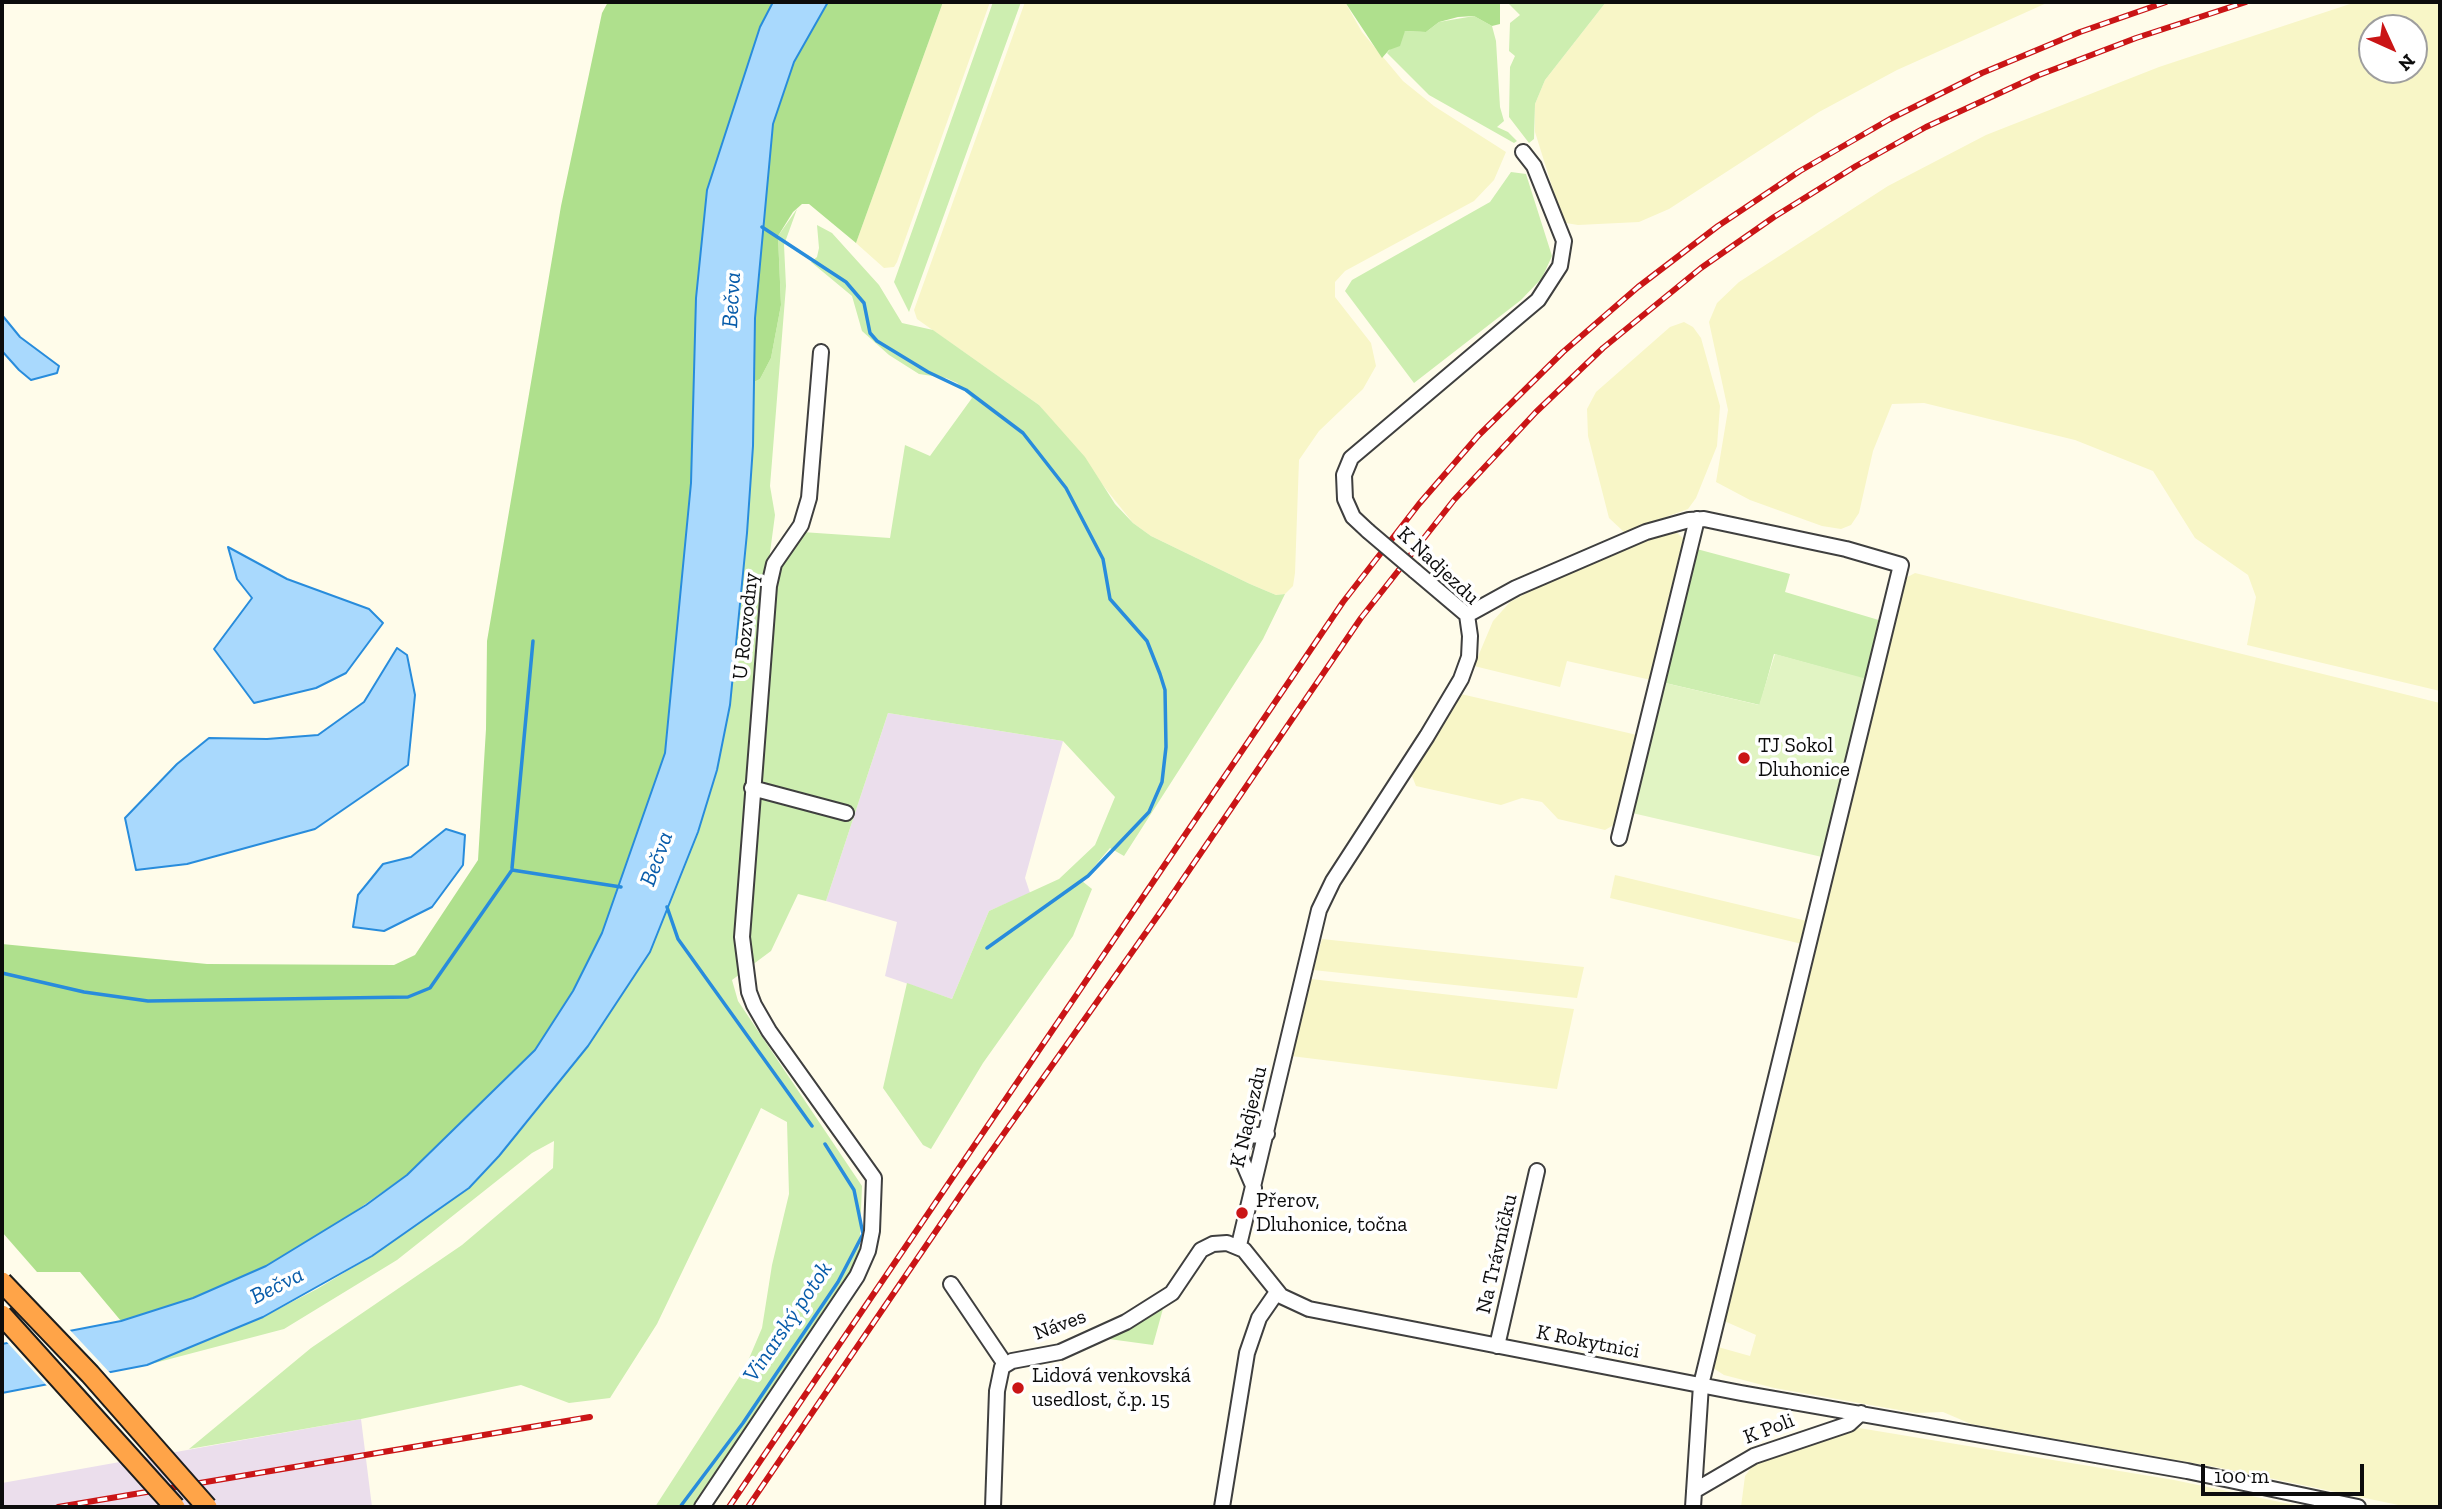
<!DOCTYPE html>
<html>
<head>
<meta charset="utf-8">
<style>
  body { margin:0 }
  #map { position:relative; width:2442px; height:1509px; overflow:hidden; background:#fffcea; font-family:"Zilla Slab",serif }
  canvas { display:block }
  .frame { position:absolute; inset:0; border:4px solid #0c0c0c; pointer-events:none }
  .north { position:absolute; left:2358px; top:14px; width:70px; height:70px; box-sizing:border-box; background:#fff; border:2px solid #9e9e9e; border-radius:50%; rotate:135deg; font-size:19px; font-weight:700; line-height:28px; text-align:center; color:#0c0c0c }
  .north::after { content:''; display:block; margin:auto; width:24px; height:32px; background:#ca1516; clip-path:polygon(50% 0,100% 100%,50% 72%,0 100%) }
  .scale { position:absolute; left:2201px; top:1464px; width:163px; height:32px; box-sizing:border-box; border:4px solid #0c0c0c; border-top:0; padding-left:9px; font-size:21px; line-height:24px; white-space:nowrap; color:#0c0c0c; -webkit-text-stroke:5px #fff; paint-order:stroke }
</style>
</head>
<body>
<div id="map">
<canvas width="2442" height="1509"></canvas>
<div class="frame"></div>
<div class="north">N</div>
<div class="scale">100 m</div>
</div>
<script>
const ctx = document.querySelector('canvas').getContext('2d');
ctx.lineJoin = 'round';
function fillPath(path, color) { ctx.fillStyle = color; ctx.fill(path, 'evenodd'); }
const toPath = rows => new Path2D(rows.map(r => 'M' + r).join(''));
function strokePath(path, color, width, dash) { ctx.strokeStyle = color; ctx.lineWidth = width; ctx.lineCap = dash ? 'butt' : 'round'; ctx.setLineDash(dash || []); ctx.stroke(path); }
function write(font, color, halo, rows, align = 'center') {
  ctx.font = font + ' "Zilla Slab",serif'; ctx.lineWidth = 7; ctx.setLineDash([]); ctx.textBaseline = 'middle'; ctx.strokeStyle = halo; ctx.fillStyle = color; for (const [text, x, y, turn = 0] of rows) {
    ctx.save(); ctx.translate(x, y); ctx.rotate((+turn || 0) * Math.PI / 180); ctx.textAlign = isNaN(turn) ? turn : align; if (halo) ctx.strokeText(text, 0, 0); ctx.fillText(text, 0, 0); ctx.restore();
  }
}
const industrial = toPath([
  [888,713,1063,741,1025,878,1030,893,989,911,952,999,885,976,897,922,826,901],
  [361,1419,372,1507,2,1507,2,1483]
]);
const farmland = toPath([
  [943,2,990,2,897,262,894,267,884,268,856,243],
  [1025,2,1345,2,1362,32,1403,81,1434,106,1506,152,1494,180,1474,201,1345,271,1335,282,1335,297,1371,343,1376,366,1363,389,1319,431,1299,460,1295,573,1293,586,1285,594,1276,595,1250,584,1151,536,1133,523,1039,405,917,319,914,310],
  [1606,2,2049,2,1897,70,1819,112,1669,209,1639,222,1578,225,1566,223,1560,212,1535,132,1535,104,1545,80],
  [2356,2,2440,2,2440,691,2247,645,2256,597,2248,575,2195,538,2153,471,2075,440,1924,403,1892,404,1873,451,1859,513,1851,525,1841,529,1822,526,1750,500,1716,482,1728,410,1709,322,1717,303,1739,282,1888,186,1986,135,2159,67],
  [2372,28,2414,28,2414,70,2372,70],
  [1684,322,1693,327,1701,338,1720,406,1717,446,1696,498,1688,509,1624,532,1609,518,1588,436,1587,409,1596,392,1670,327],
  [1675,531,1684,539,1651,680,1567,661,1560,687,1474,666,1493,621,1510,602,1551,580,1656,536],
  [1915,573,2440,703,2440,1507,2408,1507,2221,1468,1971,1424,1943,1412,1916,1413,1774,1388,1724,1375,1713,1368,1718,1347,1750,1356,1756,1335,1722,1320,1902,580],
  [1461,694,1637,735,1617,823,1605,830,1558,819,1542,802,1522,798,1501,805,1416,786,1412,776],
  [1615,875,1807,921,1802,944,1610,898],
  [1322,939,1584,967,1577,998,1313,970],
  [1311,979,1574,1009,1557,1089,1291,1056],
  [1859,1428,2174,1480,2304,1507,1741,1507,1745,1476,1754,1464,1768,1455]
]);
const green = toPath([
  [993,2,1021,2,909,312,894,282],
  [1507,2,1606,2,1545,80,1535,104,1534,139,1529,143,1509,117,1510,67,1515,56,1509,51,1510,23,1520,15],
  [1474,16,1492,26,1496,41,1500,107,1504,121,1497,127,1508,132,1517,141,1514,143,1429,95,1387,53,1405,31,1426,32,1439,22],
  [1511,172,1526,174,1552,256,1542,278,1521,300,1414,383,1345,291,1352,280,1490,202],
  [797,209,784,245,786,286,770,486,775,515,769,560,802,532,890,538,905,445,930,456,972,398,957,383,946,378,919,374,889,355,862,331,852,296,811,262,817,257,819,248,817,225,832,233,879,285,902,323,933,330,1039,405,1085,457,1115,504,1133,523,1151,536,1250,584,1276,595,1285,594,1263,639,1124,856,1110,848,1082,881,1092,889,1073,936,983,1063,931,1149,923,1145,883,1088,907,983,952,999,989,911,1059,879,1095,845,1115,797,1063,741,888,713,826,901,798,894,771,951,732,980,738,1001,862,1186,859,1258,826,1313,695,1507,655,1507,745,1368,762,1328,772,1265,789,1194,787,1122,761,1108,657,1324,610,1398,569,1403,521,1385,361,1419,189,1449,311,1348,462,1245,553,1168,554,1141,532,1153,397,1260,284,1329,147,1365,263,1317,317,1289,372,1256,469,1188,527,1123,588,1046,650,952,698,832,717,770,730,705,747,533,754,382,760,379,771,358,781,305,778,236],
  [1693,548,1790,574,1785,592,1882,621,1868,680,1774,654,1760,705,1661,682],
  [1164,1305,1153,1345,1109,1339,1110,1337]
]);
const forest = toPath([
  [608,2,773,2,760,27,707,190,696,298,691,483,665,753,627,864,602,933,573,991,535,1050,407,1175,318,1237,266,1266,193,1298,121,1321,80,1272,37,1272,2,1232,2,944,207,964,394,965,415,955,478,860,486,729,487,641,561,206,602,13],
  [828,2,943,2,856,243,809,204,802,204,793,212,778,236,781,305,771,358,760,379,754,382,755,318,773,124,794,62],
  [1345,2,1500,2,1500,24,1492,26,1474,16,1458,17,1439,22,1426,32,1405,31,1400,46,1389,50,1382,58]
]);
const pitch = toPath([
  [1775,654,1867,679,1822,857,1628,812,1661,682,1759,705]
]);
const water = toPath([
  [773,2,828,2,794,62,773,124,755,318,753,446,747,533,730,705,717,770,698,832,650,952,588,1046,499,1156,469,1188,372,1256,263,1317,147,1365,2,1393,2,1344,121,1321,193,1298,266,1266,366,1205,407,1175,535,1050,573,991,602,933,665,753,691,483,696,298,707,190,760,27,773,2],
  [2,315,20,337,59,366,57,373,31,380,19,370,2,351,2,315],
  [228,547,287,579,369,609,383,623,346,673,316,688,254,703,214,649,252,598,237,579,228,547],
  [397,648,407,655,415,695,408,765,315,829,187,864,136,870,125,818,177,764,209,738,267,739,318,735,364,702,397,648],
  [446,829,465,835,463,865,432,907,384,931,353,927,358,895,383,864,411,857,446,829]
]);
const pier = toPath([
  [69,1329,112,1375,48,1387,5,1340]
]);
const stream = toPath([
  [762,227,846,282,864,303,870,333,877,341,928,372,966,390,1023,433,1066,488,1103,559,1110,599,1147,641,1160,674,1165,690,1166,747,1162,782,1149,812,1088,876,987,948],
  [512,868,533,641],
  [667,907,678,939,812,1126],
  [2,973,84,992,148,1001,408,997,430,988,512,870,621,887],
  [680,1507,743,1423,838,1282,863,1234,854,1190,825,1144]
]);
const minor = toPath([
  [1368,531,1353,517,1345,499,1344,475,1351,458,1538,300,1560,266,1564,241,1534,166,1523,152],
  [1467,615,1516,588,1646,532,1689,520,1704,519,1846,549,1901,565,1701,1385,1693,1507],
  [752,788,846,813],
  [1619,838,1697,519],
  [1254,1188,1239,1153,1249,1136,1267,1134],
  [1239,1245,1319,910,1333,881,1427,736,1461,679,1469,657,1470,636,1467,615,1415,571],
  [951,1284,1005,1364],
  [1497,1346,1537,1171],
  [1694,1491,1754,1456,1849,1424,1861,1413],
  [702,1507,857,1276,868,1251,872,1231,874,1178,769,1031,754,1005,749,992,742,937,769,586,774,564,801,525,809,498,821,352],
  [993,1507,997,1391,1002,1367,1012,1361,1060,1352,1126,1322,1172,1293,1201,1250,1213,1244,1227,1243,1244,1250,1281,1296,1309,1309,1741,1393,2187,1471,2358,1507],
  [1222,1507,1247,1353,1259,1318,1277,1292]
]);
const rail = toPath([
  [58,1507,590,1417],
  [729,1507,1343,602,1419,504,1478,436,1563,352,1638,287,1718,226,1800,171,1890,119,1982,73,2080,32,2166,2],
  [748,1507,964,1190,1164,907,1361,618,1454,500,1536,412,1603,348,1701,268,1774,217,1856,166,1926,127,2039,75,2136,38,2246,2]
]);
const minorBridge = toPath([
  [1368,531,1415,571]
]);
const highwayBridge = toPath([
  [2,1282,90,1374,207,1507],
  [2,1315,175,1507]
]);
const markers = [
  [1744,758,7,"#ca1516"],
  [1242,1213,7,"#ca1516"],
  [1018,1388,7,"#ca1516"]
];
const streetNames = [
  ["K Nadjezdu",1438,566,43],
  ["U Rozvodny",746,626,-84],
  ["K Nadjezdu",1249,1117,-77],
  ["Na Trávníčku",1497,1254,-77],
  ["Náves",1060,1325,-20],
  ["K Rokytnici",1588,1342,11],
  ["K Poli",1769,1429,-21]
];
const poiNames = [
  ["TJ Sokol",1758,746],
  ["Dluhonice",1758,770],
  ["Přerov,",1256,1201],
  ["Dluhonice, točna",1256,1225],
  ["Lidová venkovská",1032,1376],
  ["usedlost, č.p. 15",1032,1400]
];
const waterNames = [
  ["Bečva",732,300,-87],
  ["Bečva",657,859,-70],
  ["Bečva",277,1286,-27],
  ["Vinarský potok",788,1322,-56]
];
fillPath(industrial, '#ebdeec');
fillPath(farmland, '#f8f6c7');
fillPath(green, '#cdeeb0');
fillPath(forest, '#afe08d');
fillPath(pitch, '#e1f4c3');
fillPath(water, '#a9d9fd');
strokePath(water, '#288cdc', 2);
fillPath(pier, '#fffcea');
strokePath(stream, '#288cdc', 3.5);
strokePath(minor, '#3f3f3f', 18);
strokePath(minor, '#fff', 14);
strokePath(rail, '#ca1516', 6);
strokePath(rail, '#fff', 3.5, [10]);
strokePath(minorBridge, '#3f3f3f', 18, []);
strokePath(highwayBridge, '#1d1d1d', 23, []);
strokePath(minorBridge, '#fff', 14);
strokePath(highwayBridge, '#ffa448', 19);
for (const [x, y, r, color] of markers) { const dot = new Path2D(); dot.arc(x, y, r, 0, 2 * Math.PI); ctx.fillStyle = color; ctx.fill(dot); strokePath(dot, '#fff', 2.5); }
write('21px', '#0c0c0c', '#fff', streetNames);
write('21px', '#0c0c0c', '#fff', poiNames, 'left');
write('italic 23px', '#085caa', '#fff', waterNames);
</script>
</body>
</html>
